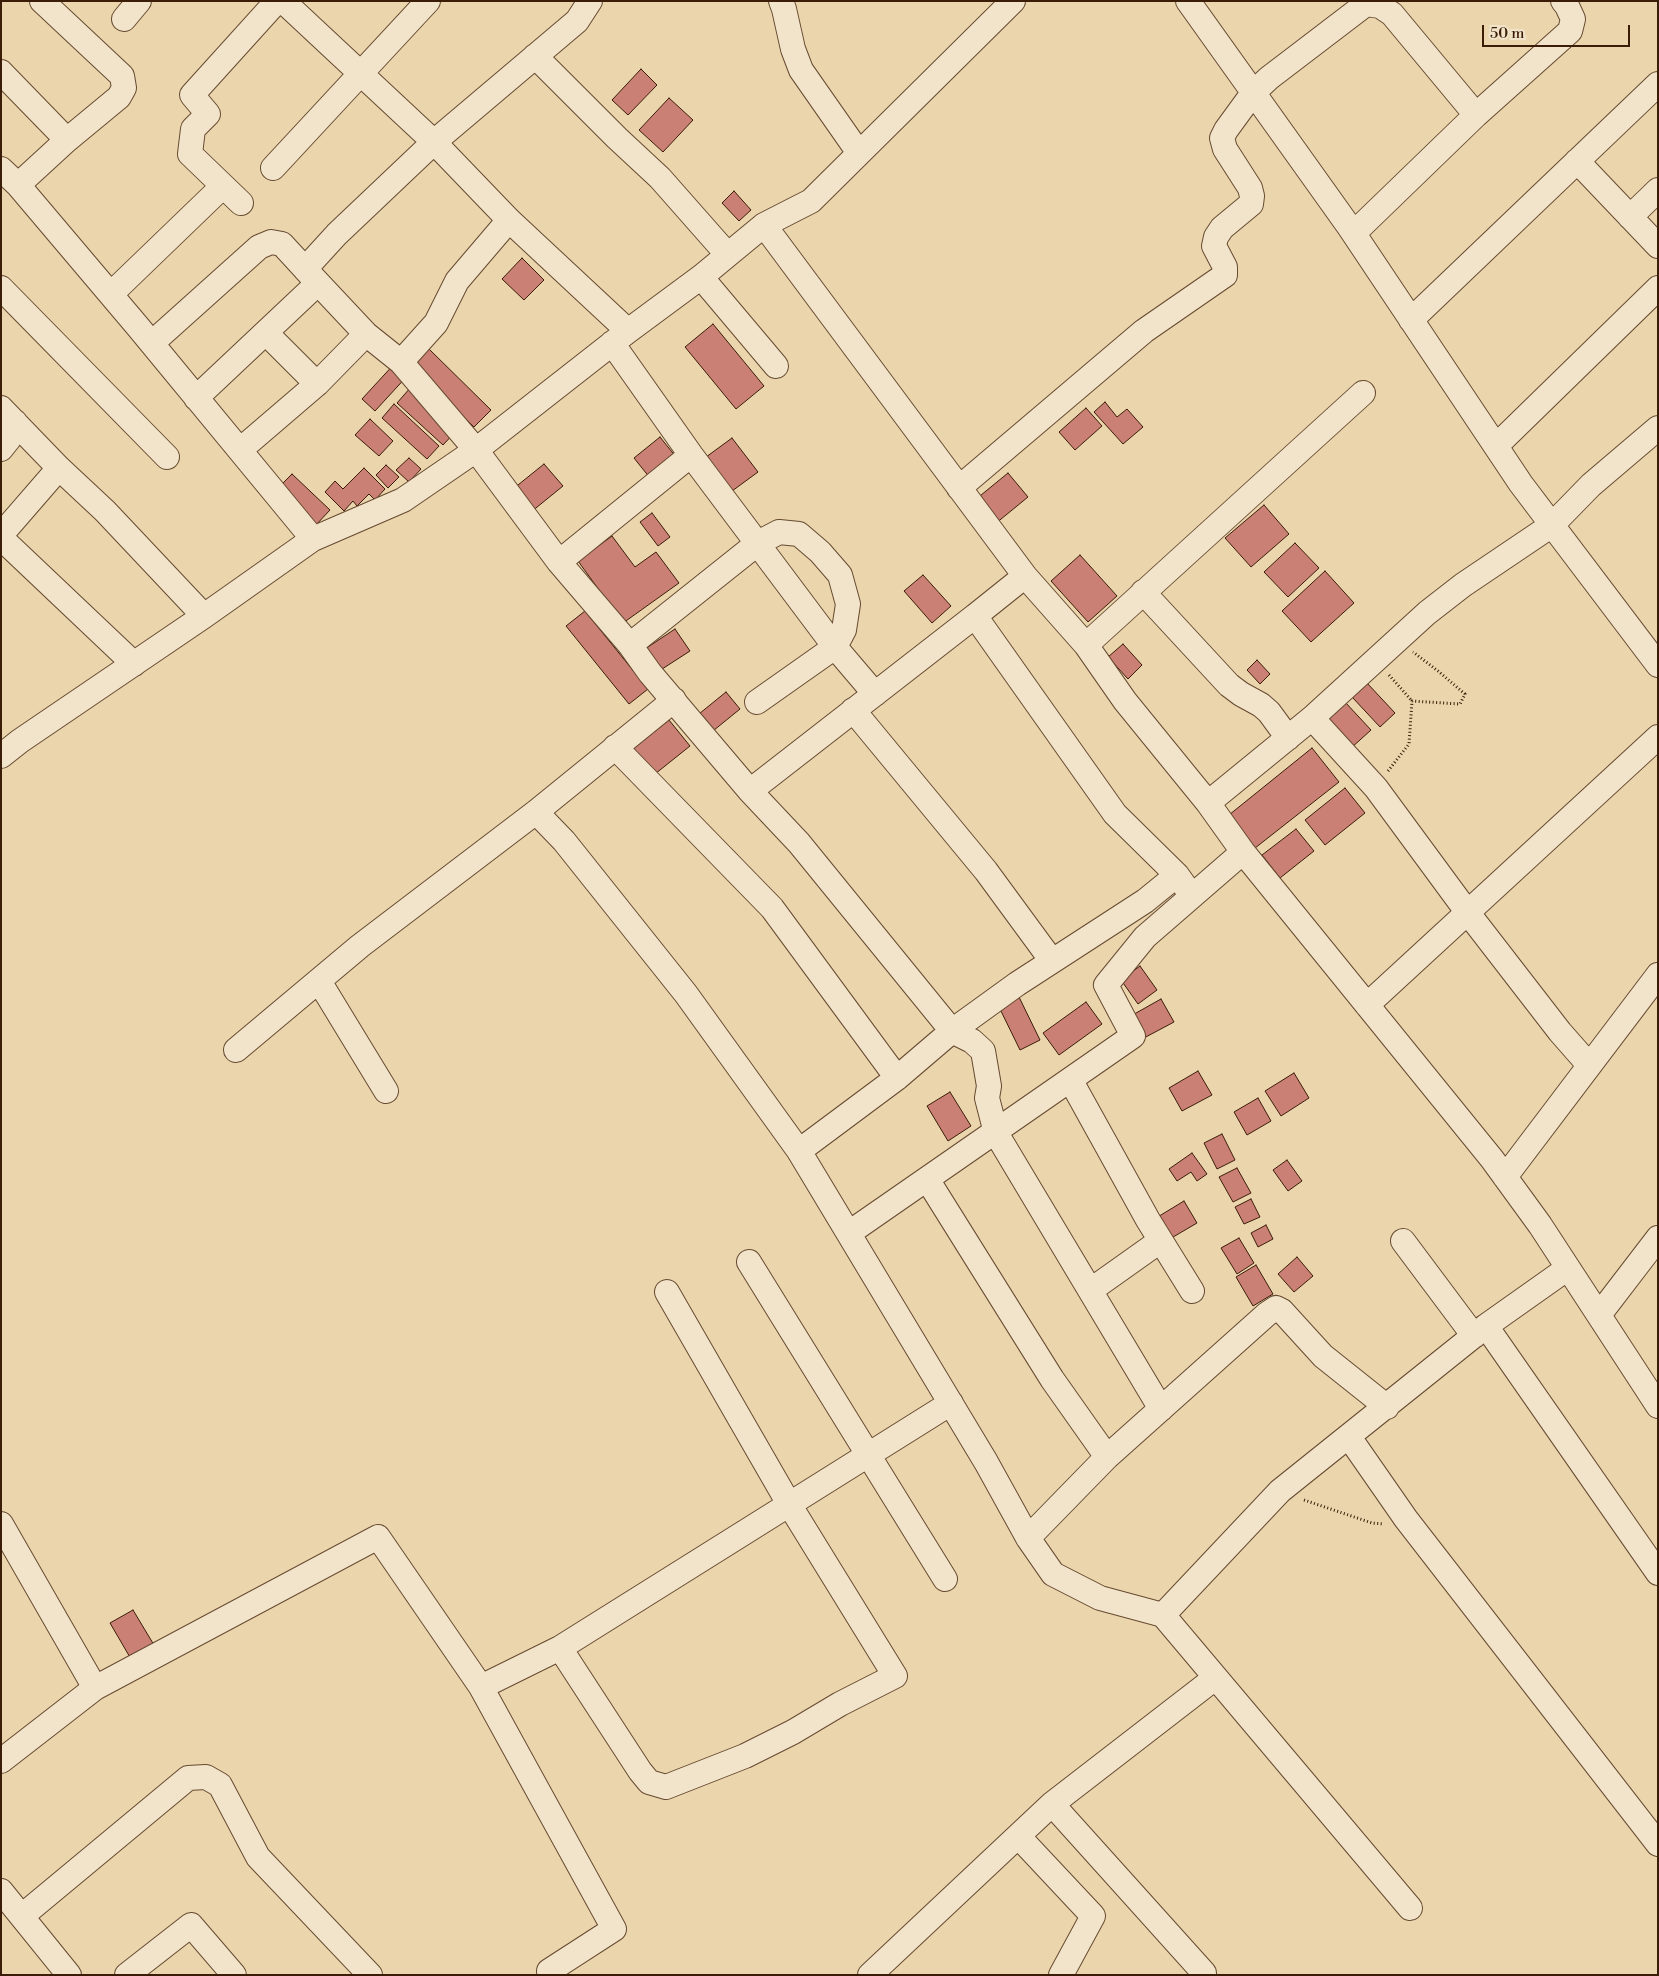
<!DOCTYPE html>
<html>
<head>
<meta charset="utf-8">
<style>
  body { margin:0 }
  #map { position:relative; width:1659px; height:1976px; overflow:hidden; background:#ead5ad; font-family:"Libre Bodoni",serif }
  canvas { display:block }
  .frame { position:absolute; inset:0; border:2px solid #3b1c07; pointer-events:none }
  .scale { position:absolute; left:1482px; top:25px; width:148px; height:22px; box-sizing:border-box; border:2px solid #3b1c07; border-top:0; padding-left:6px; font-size:15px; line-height:18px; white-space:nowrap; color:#3b1c07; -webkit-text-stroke:4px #f1e4ca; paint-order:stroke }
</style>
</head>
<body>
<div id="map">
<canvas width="1659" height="1976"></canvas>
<div class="frame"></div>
<div class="scale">50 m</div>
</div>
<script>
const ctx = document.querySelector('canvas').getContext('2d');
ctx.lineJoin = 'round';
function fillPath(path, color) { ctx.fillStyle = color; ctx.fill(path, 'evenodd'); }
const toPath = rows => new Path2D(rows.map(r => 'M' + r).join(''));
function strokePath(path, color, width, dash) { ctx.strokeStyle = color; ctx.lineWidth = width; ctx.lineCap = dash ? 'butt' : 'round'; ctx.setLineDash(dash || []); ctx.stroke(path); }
const building = toPath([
  [641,69,657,85,628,115,612,100,641,69],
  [669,98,693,120,663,152,639,130,669,98],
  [734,191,751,210,739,221,722,203,734,191],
  [522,258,544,280,524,300,502,279,522,258],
  [713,324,764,386,736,409,685,347,713,324],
  [429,349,491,410,474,427,411,366,429,349],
  [396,362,409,374,375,411,362,399,396,362],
  [411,387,457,430,443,445,397,403,411,387],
  [1105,402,1117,417,1127,409,1143,427,1123,444,1094,412,1105,402],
  [394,404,439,446,427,459,382,418,394,404],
  [1086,408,1102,426,1075,450,1059,432,1086,408],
  [370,419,393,441,379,456,355,435,370,419],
  [660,437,676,457,650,478,634,458,660,437],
  [732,438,758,472,728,494,702,460,732,438],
  [409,458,421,469,409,482,396,470,409,458],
  [544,464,563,486,531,512,513,489,544,464],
  [386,465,399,477,388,488,376,475,386,465],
  [364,468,385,489,375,500,369,494,357,506,353,501,344,511,325,492,335,481,343,489,364,468],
  [1008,473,1028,497,995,524,975,500,1008,473],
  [292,474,330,510,315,526,277,489,292,474],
  [1264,505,1289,534,1251,567,1225,538,1264,505],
  [652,513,670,537,658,546,640,522,652,513],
  [612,536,635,567,656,552,679,583,623,623,578,561,612,536],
  [1295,543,1319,568,1288,597,1264,572,1295,543],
  [1080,555,1117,596,1088,622,1051,581,1080,555],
  [1325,571,1354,603,1311,642,1282,611,1325,571],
  [923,575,951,606,932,623,904,591,923,575],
  [585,611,648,689,629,704,566,626,585,611],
  [675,629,690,651,659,671,645,649,675,629],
  [1123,644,1142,665,1128,679,1108,657,1123,644],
  [1257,660,1270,674,1260,684,1247,670,1257,660],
  [1367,683,1395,713,1380,727,1352,697,1367,683],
  [726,692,740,709,708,735,694,718,726,692],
  [1345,702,1371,730,1350,749,1324,722,1345,702],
  [669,720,690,746,650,778,629,752,669,720],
  [1312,748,1339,782,1250,852,1224,819,1312,748],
  [1345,788,1365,813,1325,845,1305,820,1345,788],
  [1296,829,1314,851,1280,878,1262,855,1296,829],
  [1140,966,1157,990,1138,1004,1121,980,1140,966],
  [1019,997,1040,1040,1020,1050,999,1007,1019,997],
  [1161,999,1174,1022,1142,1039,1129,1017,1161,999],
  [1086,1002,1102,1024,1059,1055,1043,1033,1086,1002],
  [1198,1071,1212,1095,1182,1111,1169,1088,1198,1071],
  [1294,1073,1309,1098,1281,1116,1265,1091,1294,1073],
  [950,1092,971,1126,948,1141,927,1106,950,1092],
  [1258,1098,1271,1121,1247,1135,1234,1112,1258,1098],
  [1222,1134,1235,1160,1217,1169,1204,1143,1222,1134],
  [1192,1153,1207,1174,1197,1181,1191,1172,1177,1181,1169,1169,1192,1153],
  [1287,1160,1302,1181,1288,1191,1273,1170,1287,1160],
  [1237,1168,1251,1193,1233,1202,1219,1177,1237,1168],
  [1251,1199,1260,1217,1244,1224,1235,1207,1251,1199],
  [1184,1201,1197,1223,1168,1240,1156,1218,1184,1201],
  [1266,1225,1273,1239,1258,1247,1251,1233,1266,1225],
  [1239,1238,1254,1263,1237,1274,1221,1248,1239,1238],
  [1297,1257,1313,1276,1294,1292,1278,1274,1297,1257],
  [1256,1265,1273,1294,1253,1306,1236,1277,1256,1265],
  [133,1610,154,1645,131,1659,110,1623,133,1610]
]);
const path = toPath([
  [1389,675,1412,701],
  [1388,771,1409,744,1412,701,1460,704,1465,694,1438,671,1413,652],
  [1304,1500,1372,1523,1384,1524]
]);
const minor = toPath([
  [283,1,434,142,509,220,628,331],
  [781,1,784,9,793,49,801,70,859,153],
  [1188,1,1350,228,1521,484,1658,665],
  [124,19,139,1],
  [535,56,617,138,660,178,727,254],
  [1,72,67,140],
  [1577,161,1658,246],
  [273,168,428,1],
  [1,169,18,185,139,328,313,539],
  [18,185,67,140,119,97,124,88,122,76,42,1],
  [241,203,190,154,193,129,208,114,192,95,277,1],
  [1630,217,1658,190],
  [764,225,1025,576,1086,645,1125,701,1208,803,1243,852,1492,1159,1540,1225,1658,1406],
  [1354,233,1476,115,1570,31,1573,19,1567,6,1563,1],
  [305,269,366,334,401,362,476,450,559,562,630,645,650,673,750,791,799,843,952,1031,972,1041,983,1051,989,1086,987,1098,996,1133,1161,1409],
  [701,277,776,366],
  [1,288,167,457],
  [111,294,223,186],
  [1411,320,1658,84],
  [266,333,317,384],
  [152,343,259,247,271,242,282,244,305,269,337,234,434,142,577,21,590,1],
  [612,343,691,455,835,647,875,694],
  [401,362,436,323,457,281,509,220],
  [196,398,317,284],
  [1,408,59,468,105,511,204,616],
  [1496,446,1658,288],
  [1,449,9,439,15,422],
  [240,450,317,384,366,334],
  [959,488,1144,331,1225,275,1225,267,1214,246,1216,237,1222,228,1251,204,1252,196,1250,188,1225,149,1222,138,1226,130,1253,93,1269,78,1366,4,1380,6,1392,14,1476,115],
  [1,535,59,468],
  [1,538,134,664],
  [559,562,691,455],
  [1143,592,1229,685,1241,694,1261,705,1269,712,1288,738],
  [975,616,1025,576],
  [630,645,758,543,779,532,799,534,820,552,840,575,848,604,844,630,835,647,757,702],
  [1086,645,1363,393],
  [853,710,986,871,1052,961],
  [1312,718,1376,788,1468,913,1560,1032,1589,1065],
  [615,747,772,908,897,1078],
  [1,756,20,741,204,616,313,539,403,500,476,450,628,331,701,277,764,225,811,201,1013,1],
  [750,791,975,616,1115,814,1177,875,1192,896],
  [1208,803,1312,718,1427,613,1463,585,1552,525,1591,485,1658,428],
  [536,812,564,841,686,994,799,1151],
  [319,981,386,1091],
  [1367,1005,1658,737],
  [236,1050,360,946,536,812,674,700],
  [1071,1081,1148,1220,1192,1291],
  [1505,1177,1658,975],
  [927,1179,1052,1379,1107,1457],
  [849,1233,1133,1036,1106,985,1145,937,1243,852],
  [1403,1241,1474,1336],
  [749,1262,945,1579],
  [1091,1290,1160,1241],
  [1599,1315,1658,1238],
  [1486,1326,1658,1573],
  [1349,1437,1406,1519,1658,1844],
  [1,1524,95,1688],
  [1028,1538,1107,1457,1267,1314,1276,1308,1282,1311,1323,1356,1387,1407],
  [1163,1615,1100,1598,1053,1574,1028,1538,986,1462,799,1151,897,1078,952,1031,1017,984,1145,901,1177,875],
  [560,1648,951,1403],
  [1,1761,95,1688,378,1537,481,1687],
  [1018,1836,1093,1916,1061,1975],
  [1,1891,69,1975],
  [1410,1908,1163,1615,1280,1491,1486,1326,1568,1268],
  [22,1916,188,1778,206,1777,220,1785,258,1857,370,1975],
  [549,1971,614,1929,481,1687,560,1648,640,1771,649,1782,666,1787,745,1756,793,1732,840,1704,895,1676,789,1504,667,1292],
  [1204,1973,1052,1804,1215,1678],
  [127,1975,191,1925,234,1975],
  [870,1975,1052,1804]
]);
fillPath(building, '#ca8074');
strokePath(building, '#3b1c07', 1);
strokePath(minor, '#674a30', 26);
strokePath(path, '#3b1c07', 3, [1, 2.5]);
strokePath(minor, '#f1e4ca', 24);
</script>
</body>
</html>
